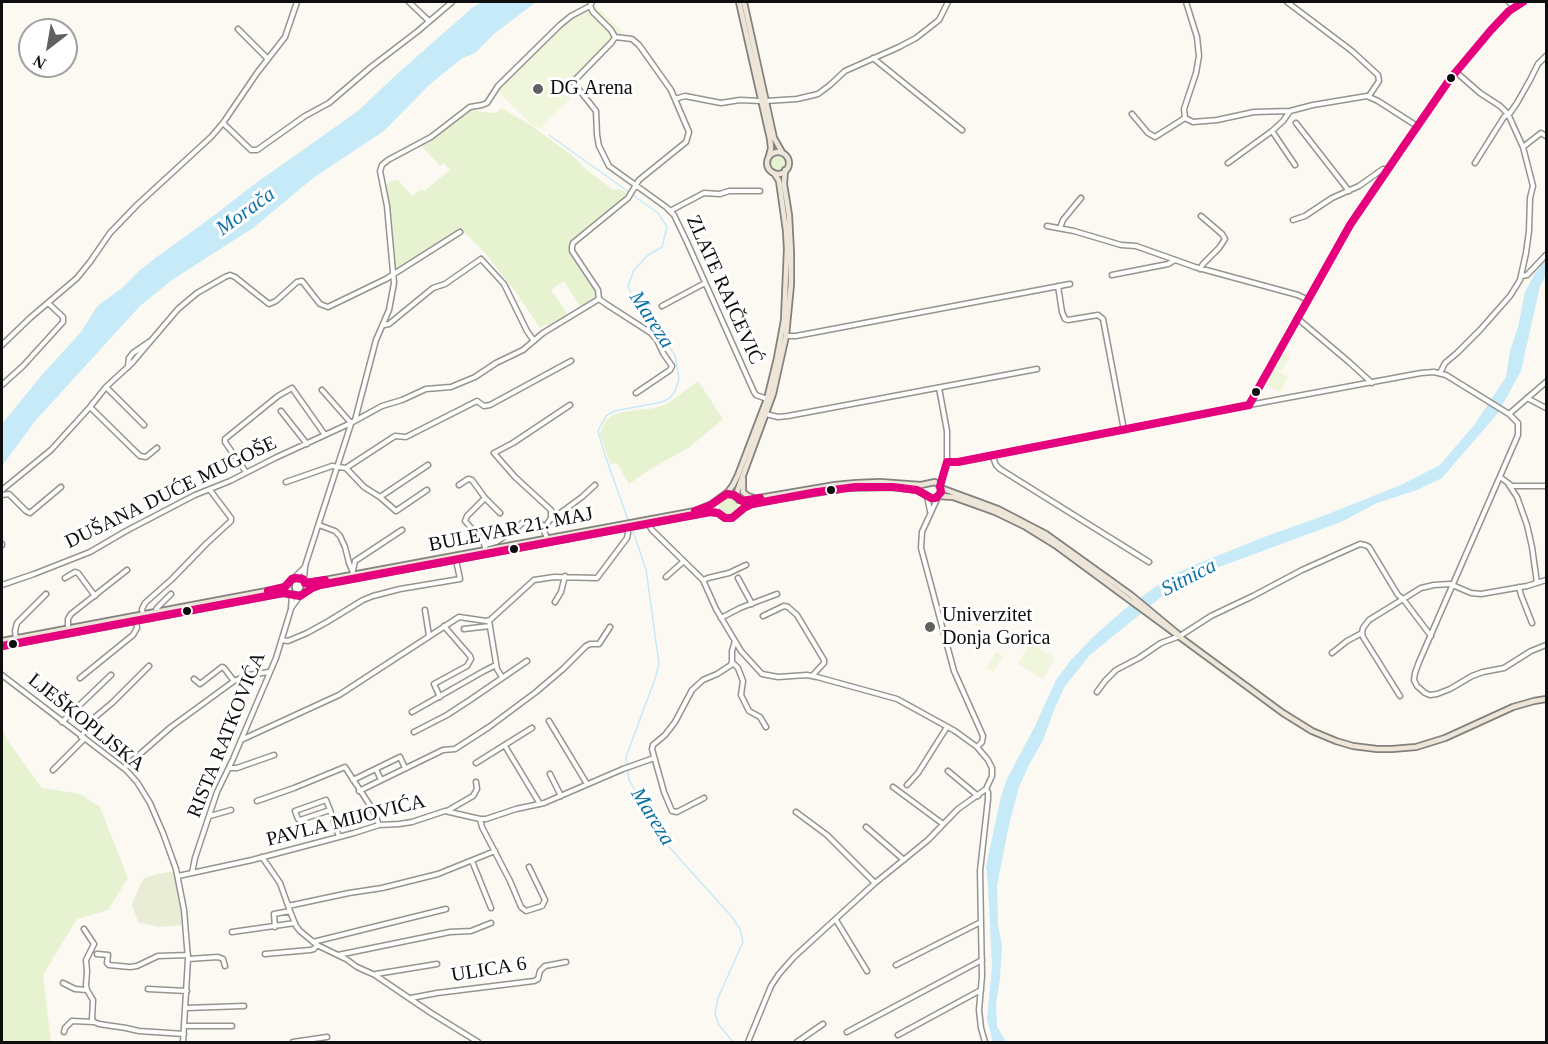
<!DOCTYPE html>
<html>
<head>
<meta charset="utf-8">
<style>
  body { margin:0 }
  #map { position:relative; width:1548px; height:1044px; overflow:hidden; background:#fbf9f2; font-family:Georgia,serif }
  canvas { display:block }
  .frame { position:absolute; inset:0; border:3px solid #0e0e0e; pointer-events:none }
  .north { position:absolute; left:18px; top:18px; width:60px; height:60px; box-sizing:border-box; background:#fff; border:2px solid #9f9f9f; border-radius:50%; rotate:211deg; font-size:16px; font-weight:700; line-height:24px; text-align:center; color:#0e0e0e }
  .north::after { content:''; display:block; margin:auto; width:21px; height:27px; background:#61605e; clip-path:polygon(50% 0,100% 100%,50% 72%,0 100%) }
</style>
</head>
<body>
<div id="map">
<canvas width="1548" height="1044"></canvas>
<div class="frame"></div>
<div class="north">N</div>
</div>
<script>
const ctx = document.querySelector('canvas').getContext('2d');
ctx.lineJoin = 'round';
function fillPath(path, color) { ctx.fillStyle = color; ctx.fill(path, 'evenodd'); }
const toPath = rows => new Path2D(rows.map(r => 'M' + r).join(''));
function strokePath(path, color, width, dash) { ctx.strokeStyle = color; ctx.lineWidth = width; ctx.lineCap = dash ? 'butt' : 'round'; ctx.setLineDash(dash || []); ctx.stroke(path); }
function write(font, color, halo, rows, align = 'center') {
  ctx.font = font + ' Georgia,serif'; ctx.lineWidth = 6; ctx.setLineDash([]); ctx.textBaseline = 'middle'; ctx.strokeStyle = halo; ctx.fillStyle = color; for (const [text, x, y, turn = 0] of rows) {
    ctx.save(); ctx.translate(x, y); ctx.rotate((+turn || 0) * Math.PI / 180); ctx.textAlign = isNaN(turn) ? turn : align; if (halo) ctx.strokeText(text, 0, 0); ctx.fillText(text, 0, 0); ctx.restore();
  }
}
const green = toPath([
  [470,107,480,112,496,113,501,108,532,126,574,157,583,167,613,190,620,189,630,195,572,243,570,247,572,252,597,291,597,297,580,307,564,281,551,290,568,315,550,327,547,324,540,328,517,294,485,253,463,231,442,245,440,242,411,263,396,271,395,270,384,188,390,181,398,180,412,196,422,189,424,191,450,170,444,163,440,166,419,143,433,135],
  '769 162a8 8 0 1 1 16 0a8 8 0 1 1-16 0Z',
  [698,381,723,419,690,447,649,470,629,484,617,463,611,465,606,452,600,434,606,420,613,415,623,412,655,408,667,404],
  '719 506a10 10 0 1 1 20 0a10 10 0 1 1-20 0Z',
  [2,728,7,740,42,788,80,794,100,807,128,878,108,910,77,919,43,975,51,1042,2,1042]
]);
const cemetery = toPath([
  [174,871,183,925,159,927,138,922,132,905,141,883,145,878,154,875]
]);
const pitch = toPath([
  [594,4,623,32,578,83,581,88,540,129,531,124,496,90,560,26],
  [1283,352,1290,356,1281,371,1274,367],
  [1273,369,1288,377,1280,392,1265,384],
  [980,608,987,612,978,627,971,623],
  [1031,643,1055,658,1043,679,1018,664],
  [996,652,1003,656,993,672,986,667]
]);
const water = toPath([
  [483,2,536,2,494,34,475,53,461,59,429,85,384,131,313,178,253,228,172,280,140,306,35,421,2,466,2,424,41,376,81,332,96,308,100,304,122,288,140,270,154,259,212,217,256,183,358,111,396,75,455,23,473,7],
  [1546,260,1546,275,1540,286,1521,371,1498,413,1442,478,1417,490,1377,503,1341,522,1181,581,1090,655,1065,686,1054,710,1043,740,1029,765,1019,787,1009,825,997,885,998,924,1002,947,1000,978,996,1004,997,1026,1006,1042,993,1042,987,1019,992,967,988,885,986,867,1001,796,1007,779,1034,728,1056,680,1071,660,1093,637,1126,608,1172,575,1199,563,1272,534,1318,518,1401,485,1440,465,1475,424,1506,377,1510,351,1518,327,1525,292,1535,273]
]);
const stream = toPath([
  [549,135,658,213,667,227,662,247,648,255,634,270,628,286,631,294,675,355,679,379,675,391,670,398,662,402,614,411,606,416,598,431,604,452,628,520],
  [632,529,646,569,659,664,655,679,626,757,629,780,662,838,670,848,732,917,740,929,743,942,718,998,715,1014,719,1025,733,1042]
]);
const minor = toPath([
  [409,2,429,21],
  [592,2,590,6,593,12,611,30,615,37],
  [1287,2,1352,51,1378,75,1379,81,1369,96],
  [1509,2,1514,7],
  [238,29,268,59],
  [615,37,632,39,639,45,671,90,689,132,686,142,639,180,628,198,573,243,572,247,572,251,598,290,599,299,606,304,651,333,657,340,663,353,672,366,670,370,636,393],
  [615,37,612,42,573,82,596,111,597,135,599,146,609,166,666,207,674,215,687,242,754,392,756,395,767,399],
  [873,58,962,130],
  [675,99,685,96,721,103,740,100,761,101],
  [766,101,797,99,818,94,830,85,845,71,899,47,916,38,939,20,948,2],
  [1132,114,1148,133,1155,137,1185,118],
  [1185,118,1193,122,1217,120,1254,112,1290,111,1313,105,1367,96,1378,101,1417,126],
  [1185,118,1184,109,1196,73,1199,56,1197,37,1186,2],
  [223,123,251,150,257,150,305,116,329,103,371,67,418,31,452,2],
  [1296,123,1349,191],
  [1272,131,1295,165],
  [1523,147,1541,133,1546,136],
  [1228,163,1272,131,1283,121,1290,111],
  [1475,163,1504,117,1510,113,1517,103,1530,80,1538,64,1546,56],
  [670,211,704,193,720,194,729,191,760,191],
  [1293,220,1305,216,1332,198,1359,186,1383,169,1388,169],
  [1047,226,1074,231,1121,245,1136,246,1195,267,1298,295,1308,300],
  [1060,228,1063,220,1081,198],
  [1200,269,1203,264,1219,248,1225,239,1222,234,1201,216],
  [1112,275,1168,264,1175,260],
  [1522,276,1527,275,1546,255],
  [1058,286,1062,312,1065,319,1068,320,1098,315,1103,319,1124,430],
  [662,306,705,283],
  [1297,318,1349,362,1372,383],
  [384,325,389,324,433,288,445,284,481,259,504,284,527,331,534,341],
  [786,336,796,336,1070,284],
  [2,345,30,318,77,278,90,262,110,233,137,205,211,137,223,123,257,73,285,37,297,2],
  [128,367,129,358,133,353,149,342],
  [1440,373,1445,363,1457,353,1480,330,1510,296,1520,280,1526,253,1529,231,1530,198,1533,186,1523,147,1508,114,1500,106,1480,93,1456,72],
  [2,385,23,366,63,322,63,317,48,303],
  [106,387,144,425],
  [939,388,947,431,947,462],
  [322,390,351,423],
  [1527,398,1546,408],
  [1249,405,1350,225,1403,147,1450,79,1491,30,1509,11,1523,2],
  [90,407,140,456,146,457,157,448],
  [281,411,307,444],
  [766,414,778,417,788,416,1037,369],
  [1509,414,1518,423,1518,435,1419,662,1415,673,1414,680,1417,686,1425,693,1430,695,1437,694,1450,689,1472,676,1483,672,1504,668,1531,651,1546,645],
  [355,420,376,340,389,310,394,283,387,206,380,171,382,165,388,160,431,137,470,107,482,105,487,103,498,86,560,25,571,16,590,6],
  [992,455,996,465,1000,469,1149,562],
  [346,468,395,436,406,437,477,401,484,406,490,405,571,361],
  [246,472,225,442,225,439,278,396,292,388,325,435],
  [1500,477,1512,486,1546,486],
  [286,482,332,466,346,468,364,487,380,497,396,511,427,490],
  [459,485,468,479,472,480,485,498,467,516,465,521,483,541,486,550],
  [1509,485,1517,497,1527,525,1532,547,1537,583],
  [940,486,943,474,947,462,958,462,1249,405,1421,373,1434,372,1446,375,1509,414,1546,382],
  [2,490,51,450,90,407,106,387,132,363,178,309,197,293,225,277,230,275,235,277,269,304,276,301,297,282,302,281,320,304,328,307,386,279,460,232],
  [2,495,9,494,26,511,30,513,61,487],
  [927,496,930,511],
  [380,497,428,465],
  [938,497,922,532,921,548,954,671,983,736,982,742,977,747],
  [485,498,500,513],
  [552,519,582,497,595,485],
  [648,524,652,530,703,580,716,609,741,651,762,674,778,677,807,675,817,677,897,699,955,731,977,747,988,760,992,768,992,776,986,789,958,809,928,840,875,883,794,957,779,974,771,986,748,1042],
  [319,525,335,531,340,536,345,547,349,563,352,570],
  [547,538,544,531,545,527,551,518,551,510,515,477,494,453,513,443,570,405],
  [2,545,2,544],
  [485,545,496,542,515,530,522,523,527,521,536,520,545,527],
  [352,575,355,561,402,530],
  [666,577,684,561],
  [65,578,75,572,78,573,95,596],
  [294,578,305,567],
  [738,578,752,604],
  [304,580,305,566,351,424],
  [703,580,708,578,729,573,746,565],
  [2,585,34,574,90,552,126,531,195,495,230,481,275,458,351,423,382,406,402,400,426,389,451,387,475,377,496,363,523,350,543,333,599,299],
  [1519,587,1521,595,1532,623],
  [555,602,561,592,565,576],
  [291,608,300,596],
  [425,610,429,636],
  [155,612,157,608,171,594],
  [143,615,142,609,145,603,172,579,207,543,231,521,231,518,210,490],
  [763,616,784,606,788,607,797,615,824,660,824,663,812,676],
  [721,618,740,608,777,594],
  [489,621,497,669,502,677],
  [68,629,68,619,71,614,127,570],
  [464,629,490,626],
  [1362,633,1363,637,1400,696],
  [16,639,15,631,17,623,46,594],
  [282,640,288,641,307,633,327,622,363,600,373,596,400,589,460,579,456,560],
  [1332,653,1347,641,1362,633,1363,628,1369,620,1421,588,1434,585,1450,584,1471,593,1481,594,1527,586,1546,580],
  [732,662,738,668,743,681,741,695,749,711,760,717,766,727],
  [2,675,126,770,137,782,150,803,163,833,176,869,184,910,188,959,183,1042],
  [80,678,133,635,137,628,136,620],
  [194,679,200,684,222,667,224,668,234,681],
  [1097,692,1105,681,1116,670,1139,658,1161,643,1180,636,1211,616,1253,596,1302,570,1360,544,1365,545,1369,547,1398,595,1403,599,1431,636],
  [440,697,434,684,467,666,471,659,470,656,444,626],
  [412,712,484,671,496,665],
  [549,721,587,784],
  [62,722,111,675],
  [414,732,447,715,470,700,527,661],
  [81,737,86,729,94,718,112,703,149,666],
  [241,740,339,695,459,617,486,621,490,620,534,580,554,577,597,578,627,538,628,533,627,528],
  [505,746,540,804],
  [476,763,532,728],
  [124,768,171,727,234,681,248,675,269,672],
  [229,768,237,768,274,755],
  [376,769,381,780],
  [53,770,84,739],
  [948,771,978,796],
  [550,774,561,796],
  [353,780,400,757,405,768],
  [907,785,918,773,947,727],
  [893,787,943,824],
  [359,791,443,750,455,749,489,727,536,692,563,669,586,646,590,644,599,644,610,627],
  [704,798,677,812,672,811,664,792,652,749,653,745,665,735,675,722,692,690,703,680,717,674,731,665,732,661,732,651,735,641],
  [257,801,294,788,345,767,373,810,379,825],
  [330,810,300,820,298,819,295,811,326,800,330,810,339,837],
  [447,811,473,796,477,789,476,782],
  [796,812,827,835,875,883],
  [210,816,231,810],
  [480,819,482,827,510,881,521,907,526,911,542,906,545,900,529,867],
  [866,827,904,860],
  [262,857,280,883,290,911,296,926,300,931,317,945,346,959,357,967,375,975,431,1013,478,1042],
  [472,861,491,908],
  [192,873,195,858,217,792,233,759,276,658,291,609,292,594],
  [178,876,252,860,354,833,379,825,399,824,412,822,445,811,480,819,486,819,516,809,544,803,623,769,654,758],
  [288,906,349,893,382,888,438,874,495,851],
  [836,920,867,971],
  [275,927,274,914,290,911],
  [84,929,94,944,86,960,87,971,86,985,87,990,93,1000,92,1019,94,1022,99,1024,126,1028,139,1031,184,1034],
  [232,932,295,923],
  [313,942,446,909],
  [97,954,108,955,107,963,109,965,130,967,137,966,158,956,188,955],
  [265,954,310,950,314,949,317,945],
  [338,955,450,932,471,931,491,923],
  [188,959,218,957,223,959,225,966],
  [896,965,981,922],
  [376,974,437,964],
  [63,983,75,989,87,990],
  [148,989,187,991],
  [411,998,437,993,534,981,538,979,540,971,545,966,566,962],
  [186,1008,244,1006],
  [184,1026,232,1026],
  [64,1032,65,1028,72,1021,94,1022],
  [847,1032,982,960],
  [898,1035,981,990],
  [293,1042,327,1037],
  [797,1042,823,1024],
  [985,1042,981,1028,979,1010,982,976,980,871,988,799,988,792,986,789]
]);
const major = toPath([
  [739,2,770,139,771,148,769,156],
  [744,2,774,138,782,152],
  '767 163a11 11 0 1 1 22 0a11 11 0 1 1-22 0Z',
  [743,478,743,492,748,496,754,498],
  [941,488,998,509,1046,534,1131,595,1178,634],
  [736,497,738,489,773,394,786,336,791,284,791,253,789,215,784,184,785,170],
  [739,500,747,500,835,485,856,483,880,482,921,485,935,482,939,485,941,488],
  [305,583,314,582,695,511,712,504,728,492,733,485,738,475,767,399,777,358,784,320,787,249,786,231,779,181,774,173],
  [289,585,289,590,291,594,300,596,312,588,320,585,710,512,718,513,725,518,732,518,744,508,752,504,778,499,846,488,893,487,917,490,931,498,936,498,939,496,953,497,995,512,1026,527,1055,545,1283,713,1312,731,1336,741,1353,746,1377,749,1392,749,1416,747,1445,738,1513,707,1534,701,1546,699],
  [2,641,272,590,285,587,292,579,296,578,303,579,307,587,305,592],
  [2,646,283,593,291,594]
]);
const bus1 = toPath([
  [1249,405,1350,225,1403,147,1450,79,1491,30,1509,11,1523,2],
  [695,511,709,506,727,494,734,495,742,501,760,498],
  [268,591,285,587,292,579,296,578,303,579,305,583,325,580],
  [2,646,283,593,300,596,312,588,320,585,710,512,718,513,725,518,732,518,744,508,752,504,817,492,856,487,893,487,917,490,931,498,936,498,941,492,940,486,947,462,958,462,1249,405]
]);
const markers = [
  [1451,78,5,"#0e0e0e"],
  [538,89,6,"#61605e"],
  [1256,392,5,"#0e0e0e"],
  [831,490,5,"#0e0e0e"],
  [514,549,5,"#0e0e0e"],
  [187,611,5,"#0e0e0e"],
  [930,627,6,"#61605e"],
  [13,644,5,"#0e0e0e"]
];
const poiNames = [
  ["DG Arena",550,89],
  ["Univerzitet",942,616],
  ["Donja Gorica",942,639]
];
const streetNames = [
  ["ZLATE RAIČEVIĆ",724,290,66],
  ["DUŠANA DUĆE MUGOŠE",171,493,-26],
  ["BULEVAR 21. MAJ",511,530,-11],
  ["LJEŠKOPLJSKA",86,723,39],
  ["RISTA RATKOVIĆA",227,735,-68],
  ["PAVLA MIJOVIĆA",346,821,-14],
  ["ULICA 6",489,970,-9]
];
const waterNames = [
  ["Morača",246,212,-36],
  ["Mareza",651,320,57],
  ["Sitnica",1189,578,-27],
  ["Mareza",652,817,58]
];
fillPath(green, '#e7f2d0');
fillPath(cemetery, '#e9edd5');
fillPath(pitch, '#f0f6db');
fillPath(water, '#c6eaf8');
strokePath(stream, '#c6eaf8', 1.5);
strokePath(minor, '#959491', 7);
strokePath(major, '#82817e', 8);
strokePath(minor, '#fefefd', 4);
strokePath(major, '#ede6d8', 4.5);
strokePath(bus1, '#e5007d', 8);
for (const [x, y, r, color] of markers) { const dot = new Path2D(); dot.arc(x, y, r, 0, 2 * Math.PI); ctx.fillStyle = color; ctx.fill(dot); strokePath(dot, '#fff', 2); }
write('20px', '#0e0e0e', '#fff', poiNames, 'left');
write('20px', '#0e0e0e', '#fff', streetNames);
write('italic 21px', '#0e71a8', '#fff', waterNames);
</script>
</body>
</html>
